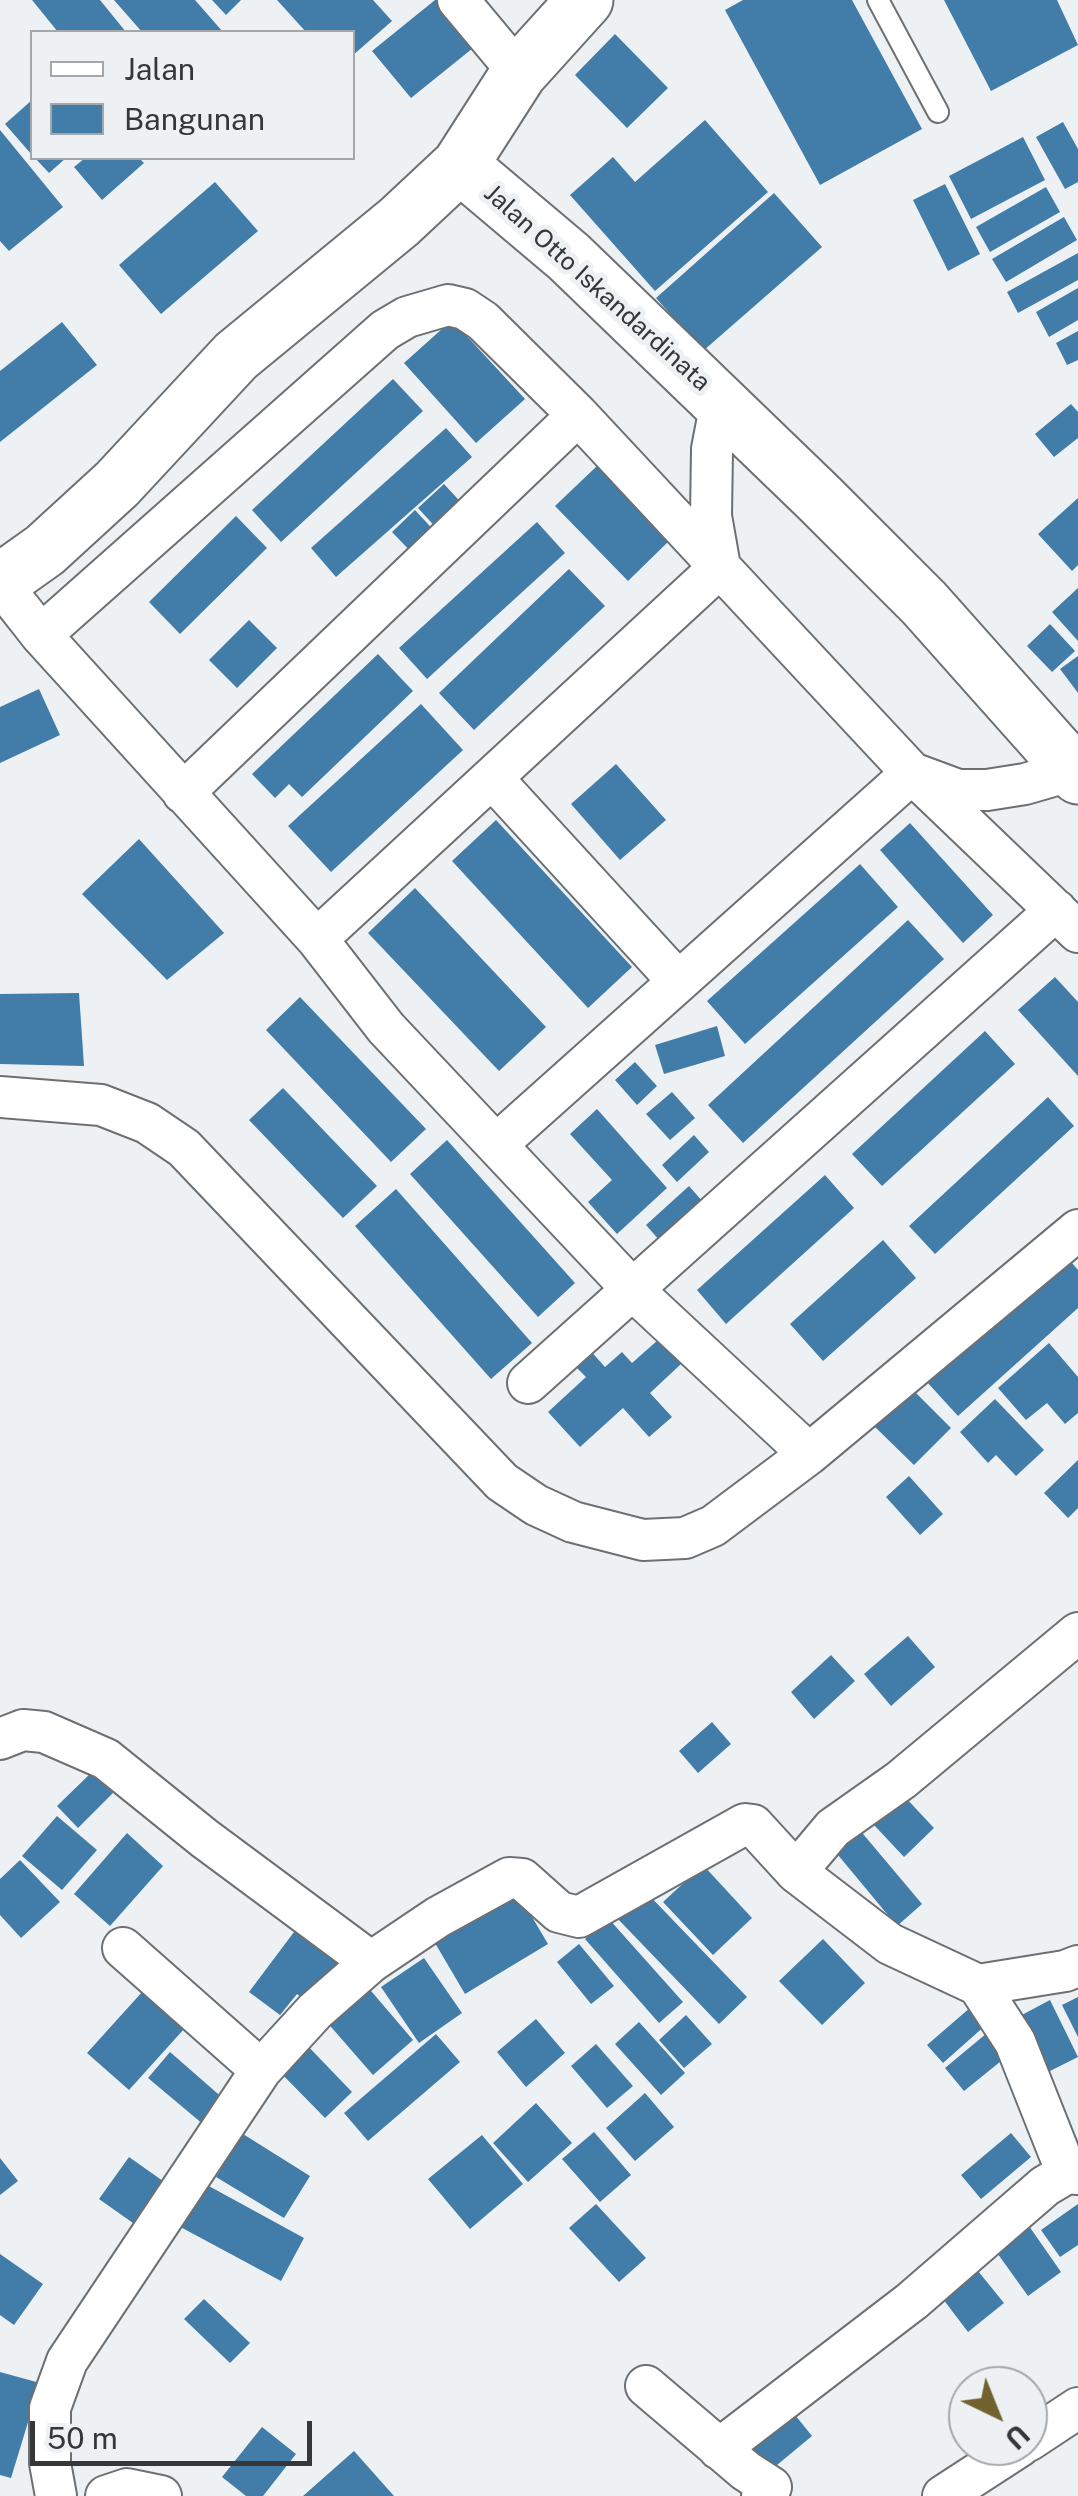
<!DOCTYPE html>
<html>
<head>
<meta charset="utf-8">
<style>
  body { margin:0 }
  #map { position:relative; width:1078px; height:2496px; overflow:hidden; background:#edf1f4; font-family:"Public Sans",sans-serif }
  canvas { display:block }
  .legend { position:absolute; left:30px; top:30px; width:325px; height:130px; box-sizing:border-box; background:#edf1f4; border:2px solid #a3a7a9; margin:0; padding:12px 18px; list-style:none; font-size:30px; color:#353738 }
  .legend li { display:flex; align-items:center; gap:20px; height:50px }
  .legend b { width:50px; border:2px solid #a3a7a9 }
  .north { position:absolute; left:948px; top:2366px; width:100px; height:100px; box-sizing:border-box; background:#edf1f4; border:2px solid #a3a7a9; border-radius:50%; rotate:137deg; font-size:28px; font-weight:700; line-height:40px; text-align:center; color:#353738 }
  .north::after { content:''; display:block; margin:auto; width:35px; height:45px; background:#71622f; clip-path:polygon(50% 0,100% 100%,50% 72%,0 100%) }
  .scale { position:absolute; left:30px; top:2421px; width:282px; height:45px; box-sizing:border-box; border:5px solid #353738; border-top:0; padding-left:12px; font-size:30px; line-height:35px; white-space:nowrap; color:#353738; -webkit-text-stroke:8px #edf1f4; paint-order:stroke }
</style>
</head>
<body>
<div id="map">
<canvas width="1078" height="2496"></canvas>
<ul class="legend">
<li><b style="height:12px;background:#fff"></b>Jalan</li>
<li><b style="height:28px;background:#427ca8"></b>Bangunan</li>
</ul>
<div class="north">U</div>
<div class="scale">50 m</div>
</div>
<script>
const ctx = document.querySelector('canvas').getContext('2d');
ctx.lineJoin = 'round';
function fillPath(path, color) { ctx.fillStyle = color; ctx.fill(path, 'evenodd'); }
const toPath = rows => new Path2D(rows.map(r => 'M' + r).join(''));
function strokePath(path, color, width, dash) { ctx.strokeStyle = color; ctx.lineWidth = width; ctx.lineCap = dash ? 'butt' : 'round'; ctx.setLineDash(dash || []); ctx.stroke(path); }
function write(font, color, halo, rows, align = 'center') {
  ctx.font = font + ' "Public Sans",sans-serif'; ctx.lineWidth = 10; ctx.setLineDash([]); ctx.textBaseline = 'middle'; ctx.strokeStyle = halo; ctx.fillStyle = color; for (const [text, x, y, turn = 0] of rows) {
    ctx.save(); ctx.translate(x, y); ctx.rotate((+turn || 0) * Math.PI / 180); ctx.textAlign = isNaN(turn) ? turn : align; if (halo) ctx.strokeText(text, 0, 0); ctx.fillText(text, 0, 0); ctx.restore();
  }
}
const building = toPath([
  [32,0,100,0,126,32,58,32],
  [114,0,195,0,223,32,142,32],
  [212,0,241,0,226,15],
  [277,0,373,0,392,21,352,56,352,32,306,32],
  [435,0,442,0,478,44,411,98,372,51],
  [743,0,852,0,922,129,820,185,725,10],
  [944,0,1057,0,1078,45,991,91],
  [615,34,668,88,627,128,575,75],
  [32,100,32,155,5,124],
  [705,120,768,192,655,291,570,195,613,157,635,182],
  [1063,122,1078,149,1078,182,1065,189,1036,137],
  [0,130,63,207,9,251,0,241],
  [1023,137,1045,180,971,219,949,176],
  [35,158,66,158,49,173],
  [85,158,139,158,144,163,102,200,74,167],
  [215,182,258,231,161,314,119,265],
  [945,184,980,254,948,271,913,200],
  [1046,187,1060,212,990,252,976,227],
  [774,193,822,247,703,351,656,298],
  [1064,217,1077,240,1006,282,992,259],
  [1078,253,1078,280,1018,313,1007,292],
  [1078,288,1078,320,1049,337,1036,312],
  [452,320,525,399,476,443,404,363],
  [62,322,97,365,0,442,0,371],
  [1078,331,1078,360,1067,365,1056,343],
  [393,379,423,411,281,542,252,510],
  [1071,404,1078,412,1078,438,1054,457,1035,434],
  [446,428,472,457,336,577,311,548],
  [598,465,670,540,628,581,555,506],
  [444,484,467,509,441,533,418,508],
  [1078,498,1078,565,1072,571,1038,534],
  [415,510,439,536,416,557,392,532],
  [236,516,267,548,180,634,149,602],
  [537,522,565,553,427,679,399,648],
  [569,569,605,606,474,730,439,693],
  [1078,588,1078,641,1052,612],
  [249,620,277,648,237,688,209,660],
  [1050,624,1075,651,1052,672,1027,646],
  [378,654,413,691,302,797,289,784,275,798,252,774],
  [1078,656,1078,693,1060,669],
  [39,689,60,735,0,763,0,707],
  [421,704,463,750,331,872,288,826],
  [616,764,666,820,620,860,571,804],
  [496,820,632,967,588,1008,452,861],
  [910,823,993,915,963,943,880,850],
  [139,839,224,933,167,980,82,894],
  [860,864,898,907,745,1044,707,1001],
  [415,888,546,1027,499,1071,368,933],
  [908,920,944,959,743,1143,708,1105],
  [1055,977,1078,1002,1078,1076,1018,1010],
  [79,993,84,1066,0,1064,0,994],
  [300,997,426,1129,391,1162,266,1030],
  [717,1026,725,1056,664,1074,655,1045],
  [985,1031,1015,1064,882,1186,852,1154],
  [635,1062,657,1086,637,1105,615,1080],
  [283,1088,377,1186,343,1218,249,1120],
  [672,1092,695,1118,670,1140,646,1114],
  [1048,1097,1074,1126,935,1254,909,1226],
  [597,1109,667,1188,617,1234,588,1202,612,1180,570,1134],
  [694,1135,709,1152,677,1182,662,1165],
  [447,1140,575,1283,538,1317,410,1174],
  [825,1175,854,1208,726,1324,697,1290],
  [689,1186,703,1202,660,1241,646,1225],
  [396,1189,532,1343,491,1379,355,1226],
  [883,1240,916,1278,823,1361,790,1324],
  [1066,1256,1078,1270,1078,1308,958,1416,927,1382],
  [658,1340,681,1364,650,1393,672,1417,649,1437,623,1408,580,1447,548,1412,586,1377,572,1363,588,1348,605,1367,622,1352,632,1363],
  [1049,1343,1078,1377,1078,1413,1065,1424,1047,1403,1026,1420,998,1388],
  [912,1389,951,1428,914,1465,875,1427],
  [995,1399,1044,1450,1016,1476,996,1455,988,1463,960,1432],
  [1078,1460,1078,1508,1068,1518,1044,1493],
  [909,1476,943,1514,920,1535,886,1497],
  [908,1636,935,1667,891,1706,864,1674],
  [831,1655,855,1681,814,1719,791,1692],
  [712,1722,731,1744,698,1773,679,1751],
  [93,1771,113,1793,78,1828,57,1806],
  [904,1796,934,1828,904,1857,874,1825],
  [57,1816,97,1850,62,1890,22,1856],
  [853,1822,922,1904,897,1926,828,1843],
  [127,1833,163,1866,110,1926,74,1894],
  [20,1860,60,1902,21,1938,0,1915,0,1879],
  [703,1865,752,1918,713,1955,663,1902],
  [644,1890,747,1997,719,2024,616,1917],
  [518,1893,548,1944,465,1994,435,1943],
  [608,1918,683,2002,659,2023,585,1939],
  [300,1924,345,1958,310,2004,297,1994,280,2015,249,1992],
  [823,1939,865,1983,822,2025,779,1981],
  [579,1944,614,1986,591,2004,557,1962],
  [424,1958,462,2013,419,2043,381,1987],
  [366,1985,413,2040,373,2075,325,2020],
  [143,1991,184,2029,129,2090,87,2053],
  [1078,1997,1078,2037,1062,2005],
  [1050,2000,1078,2057,1048,2072,1020,2016],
  [971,2007,987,2024,943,2063,927,2045],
  [686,2015,712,2044,684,2068,659,2040],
  [536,2019,565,2053,526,2087,497,2052],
  [639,2022,685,2073,661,2095,615,2044],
  [987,2033,1006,2057,964,2091,945,2068],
  [436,2034,460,2062,368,2141,344,2113],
  [303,2041,352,2092,325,2118,276,2068],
  [596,2044,633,2086,607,2108,571,2066],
  [170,2052,225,2100,204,2125,148,2078],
  [645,2093,674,2127,635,2161,606,2128],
  [536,2103,572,2143,528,2182,493,2143],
  [594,2132,631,2175,600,2202,562,2159],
  [1011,2133,1031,2157,981,2199,961,2175],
  [243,2134,310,2176,284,2218,216,2177],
  [482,2135,523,2184,470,2229,428,2179],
  [129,2157,170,2186,140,2228,99,2199],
  [0,2158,18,2181,0,2195],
  [196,2179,304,2238,281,2281,173,2223],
  [596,2204,646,2258,619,2282,569,2228],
  [1078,2204,1078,2245,1060,2257,1041,2230],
  [1029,2226,1061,2272,1028,2296,995,2250],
  [0,2254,43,2284,14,2325,0,2315],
  [978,2271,1004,2303,968,2332,943,2299],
  [204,2299,250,2343,230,2363,184,2319],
  [0,2372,40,2383,11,2478,0,2475],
  [787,2405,812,2436,771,2470,745,2439],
  [262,2427,296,2454,263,2496,246,2496,222,2477],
  [354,2451,394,2496,303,2496]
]);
const lane = toPath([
  [878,0,938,112]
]);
const street = toPath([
  [458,0,519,73],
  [720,567,317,939,386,1028,634,1291,809,1454,1078,1230],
  [720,567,711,516,712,449,721,402],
  [0,583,41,635,317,939],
  [41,635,385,330,407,317,448,305,465,309,483,321,578,415,912,773,1078,932],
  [492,778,677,980],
  [183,793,578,415],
  [0,1097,101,1105,147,1123,184,1148,502,1482,536,1505,573,1522,643,1540,685,1538,713,1526,809,1454],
  [497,1144,912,773,958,790,987,790,1025,784,1073,770],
  [528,1383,1056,910],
  [0,1739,23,1730,44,1732,106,1759,204,1838,371,1962],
  [796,1872,833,1828,901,1780,1078,1633],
  [123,1948,261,2070],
  [978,1985,1015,2042,1067,2173],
  [646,2386,746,2471,771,2487,762,2496],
  [1028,2441,1078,2408],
  [719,2449,912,2301,1045,2186,1067,2173,1078,2174],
  [56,2496,50,2463,50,2408,67,2361,261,2070,315,2011,371,1962,438,1917,509,1878,522,1879,559,1912,579,1917,745,1824,753,1825,796,1872,890,1944,978,1985,1065,1971,1078,1966],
  [106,2496,127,2489,161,2496],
  [943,2496,1020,2446]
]);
const secondary = toPath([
  [460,165,519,73,585,0],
  [0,582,45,550,117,484,236,356,399,222,460,165,569,257,820,499,924,603,1078,776]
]);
const streetNames = [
  ["Jalan Otto Iskandardinata",597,288,42]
];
fillPath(building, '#427ca8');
strokePath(lane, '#6d7073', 24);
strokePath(street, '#6d7073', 44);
strokePath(secondary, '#6d7073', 59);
strokePath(lane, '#fff', 20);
strokePath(street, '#fff', 40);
strokePath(secondary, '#fff', 55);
write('25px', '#353738', '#edf1f4', streetNames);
</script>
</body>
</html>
